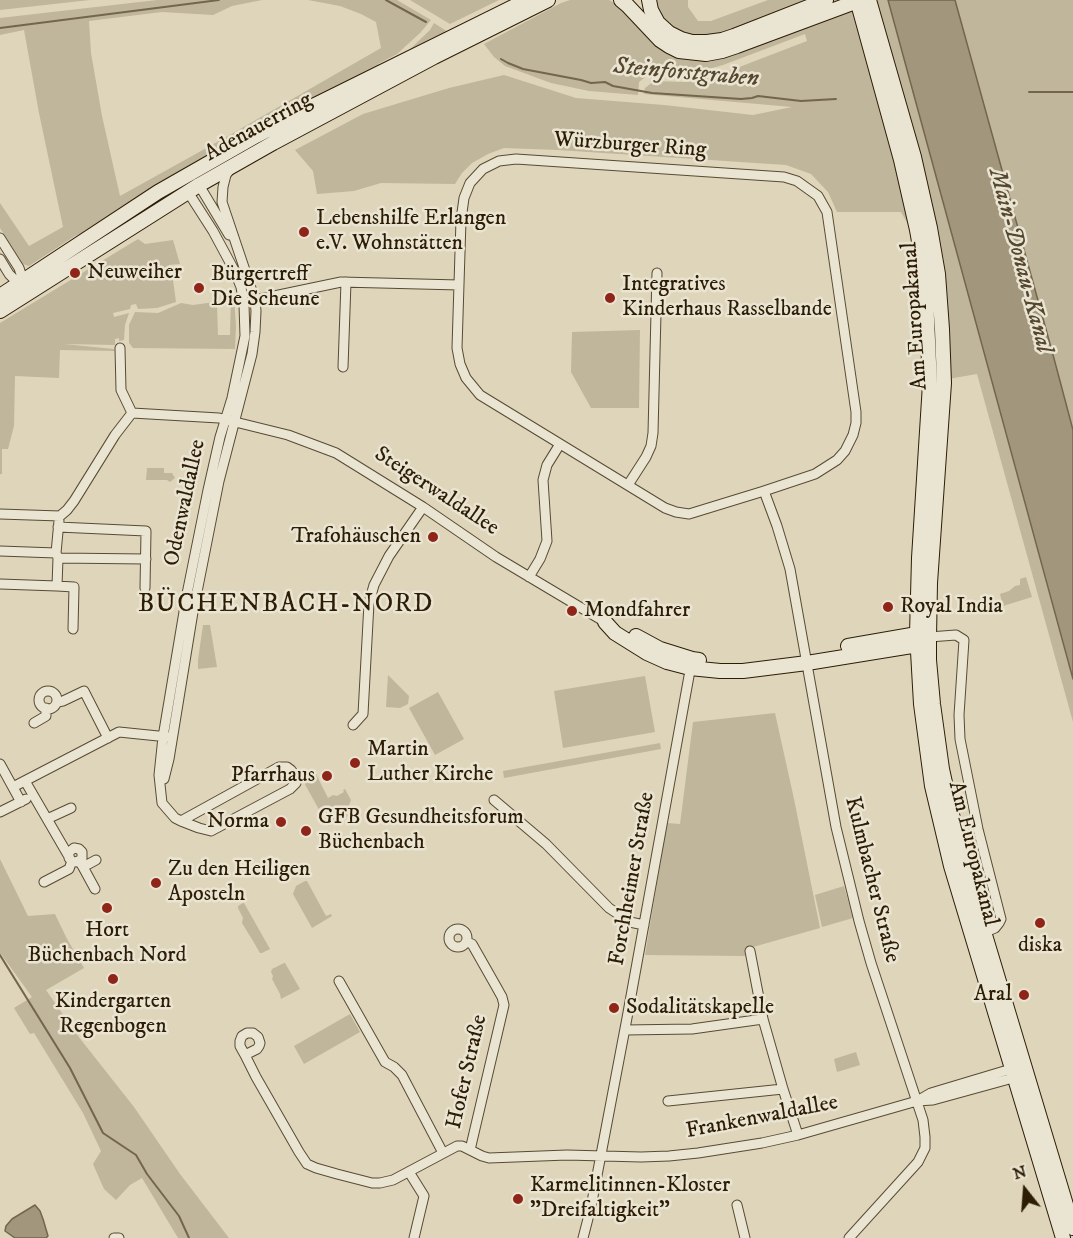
<!DOCTYPE html>
<html>
<head>
<meta charset="utf-8">
<style>
  body { margin:0 }
  #map { position:relative; width:1073px; height:1238px; overflow:hidden; background:#ded5ba; font-family:"IM FELL DW Pica",serif }
  canvas { display:block }
  .north { position:absolute; left:995px; top:1160px; width:60px; height:60px; -webkit-text-stroke:4px #eae4d2; paint-order:stroke; rotate:343deg; font-size:16px; font-weight:700; line-height:24px; text-align:center; color:#2d1d05 }
  .north::after { content:''; display:block; margin:auto; width:21px; height:27px; background:#2d1d05; clip-path:polygon(50% 0,100% 100%,50% 72%,0 100%) }
</style>
</head>
<body>
<div id="map">
<canvas width="1073" height="1238"></canvas>
<div class="north">N</div>
</div>
<script>
const ctx = document.querySelector('canvas').getContext('2d');
ctx.lineJoin = 'round';
function fillPath(path, color) { ctx.fillStyle = color; ctx.fill(path, 'evenodd'); }
const toPath = rows => new Path2D(rows.map(r => 'M' + r).join(''));
function strokePath(path, color, width, dash) { ctx.strokeStyle = color; ctx.lineWidth = width; ctx.lineCap = dash ? 'butt' : 'round'; ctx.setLineDash(dash || []); ctx.stroke(path); }
function write(font, color, halo, rows, align = 'center') {
  ctx.font = font + ' "IM FELL DW Pica",serif'; ctx.lineWidth = 5; ctx.setLineDash([]); ctx.textBaseline = 'middle'; ctx.strokeStyle = halo; ctx.fillStyle = color; for (const [text, x, y, turn = 0] of rows) {
    ctx.save(); ctx.translate(x, y); ctx.rotate((+turn || 0) * Math.PI / 180); ctx.textAlign = isNaN(turn) ? turn : align; if (halo) ctx.strokeText(text, 0, 0); ctx.fillText(text, 0, 0); ctx.restore();
  }
}
const green = toPath([
  [0,0,90,0,0,10],
  [157,0,397,0,431,20,420,33,397,54,378,64,379,68,94,228,75,236,32,264,29,266,23,264,0,228,0,203,29,246,63,227,39,113,24,30,0,35,0,18],
  [262,0,308,0,340,6,361,14,376,22,381,48,228,136,120,196,102,116,91,53,89,21,162,12,213,15,232,6],
  [410,0,499,0,450,24],
  [570,0,609,0,621,6,655,40,717,36,692,37,672,28,659,16,653,0,688,0,688,7,698,21,711,21,768,0,888,0,1073,679,1073,722,977,374,948,379,943,285,901,212,837,212,828,192,811,174,786,165,558,150,504,148,488,154,472,163,462,173,455,184,381,183,354,191,317,194,313,171,295,150,363,114,449,88,504,75,576,98,664,105,753,115,792,107,644,94,645,88,654,81,683,82,702,80,716,76,807,41,805,34,723,65,705,70,648,75,639,82,638,95,589,91,551,83,505,66,494,57,484,44,561,3],
  [955,0,1073,0,1073,430,1052,351],
  [434,23,448,32,404,55,430,30],
  [138,239,145,244,173,240,180,264,169,265,170,280,173,280,176,302,157,308,138,309,136,304,131,305,130,309,113,313,114,317,129,313,125,325,124,340,119,341,119,338,115,339,115,345,64,344,114,349,115,351,60,350,59,378,15,376,14,426,8,449,2,449,2,474,0,474,0,323],
  [231,298,234,298,236,326,235,349,133,348,129,343,129,325,135,312,158,313,181,303,193,305,222,301,223,305,217,305,218,335,230,335],
  [640,330,639,408,591,408,571,372,572,332],
  [147,468,164,468,164,473,172,473,175,478,170,482,167,480,146,480],
  [1026,577,1032,597,1003,606,1000,594,1009,591,1015,586,1020,585,1020,579],
  [203,625,210,625,217,667,198,669,198,660],
  [388,675,409,696,408,704,400,708,386,707],
  [645,676,655,732,563,748,554,691],
  [438,692,464,739,435,755,409,708],
  [775,713,794,799,820,928,746,949,745,956,645,955,667,823,680,824,693,722],
  [660,743,661,749,504,778,503,771],
  [314,770,328,798,333,795,337,796,344,792,343,790,345,789,351,800,347,811,348,816,328,826,302,779,310,775,309,772],
  [0,859,28,916,55,914,67,939,84,968,46,990,78,1036,134,1107,180,1174,229,1238,178,1238,142,1178,130,1185,116,1200,104,1189,93,1164,101,1151,83,1113,34,1033,30,1034,14,1008,32,997,1,954,0,955],
  [305,881,307,881,326,916,331,914,332,916,312,928,293,894,296,886],
  [844,886,853,918,822,927,815,895],
  [243,903,244,903,270,949,262,953,260,953,253,941,242,923,243,918,238,908,238,906],
  [284,963,285,963,300,989,281,999,280,994,272,979,273,976,271,972,272,969],
  [350,1014,360,1032,304,1064,294,1046],
  [856,1052,860,1065,837,1072,834,1059]
]);
const water = toPath([
  [888,0,955,0,1052,351,1073,430,1073,679,888,0],
  [35,1205,40,1211,43,1219,48,1236,46,1238,15,1238,5,1231,6,1226,12,1219,35,1205]
]);
const stream = toPath([
  [386,0,426,22],
  [0,28,219,0],
  [501,59,508,63,523,69,581,80,591,83,605,82,613,86,652,93,741,99,752,98,758,96,801,101,836,99],
  [1029,92,1073,92],
  [0,955,70,1068,103,1133,136,1155,147,1174,179,1216,189,1238]
]);
const street = toPath([
  [516,159,784,177,797,181,818,196,827,212,856,412,856,423,853,435,845,451,837,460,815,474,764,491,689,514,676,512,665,508,480,395,466,378,460,364,457,348,461,220,464,198,470,183,483,169,499,161,516,159],
  [199,185,229,235],
  [0,238,19,268,21,274,21,283],
  [0,259,9,274,14,279,21,283],
  [255,300,341,282,459,285],
  [120,348,121,390,132,413],
  [343,367,346,282],
  [132,413,219,418,288,435,336,453,423,507,496,557,605,622],
  [628,485,646,457,651,446,653,433,657,273],
  [764,491,777,526,790,569,836,827,859,921,871,963,923,1120,925,1137,925,1148,918,1162,849,1238],
  [0,514,60,516,67,510,74,501,115,435,132,413],
  [58,527,146,531,145,588],
  [0,551,56,553],
  [58,558,146,559],
  [529,577,540,559,547,541,543,480,547,465,560,444],
  [0,584,57,586,58,558,56,553,59,521],
  [57,586,74,587,73,629],
  [929,637,956,635,964,640,959,715,960,739,978,829,1001,919,999,923,995,928,983,933],
  '39 700a9 9 0 1 1 18 0a9 9 0 1 1-18 0Z',
  [57,702,63,701,84,691,108,738],
  [34,723,46,716,46,708],
  [353,725,363,714,369,603,374,585,389,556,423,507],
  [0,764,21,802],
  [164,779,169,759,193,612,219,481,252,354,255,332,256,311,255,300,222,202,223,187,226,175,231,168],
  [25,781,68,855],
  [13,787,119,732,168,737],
  [494,800,546,844,609,908,630,922,644,925],
  [0,812,26,799],
  [47,819,71,808],
  [181,821,279,767,287,767,291,770,294,774,296,783,290,789,211,831,199,828,181,821,175,818,162,803,159,775,163,737,187,594,208,490,220,437,232,398,245,336,244,305,241,287,234,270,213,231,188,192],
  [81,864,83,867,96,860],
  [83,867,95,889],
  [44,882,69,869,72,861,69,858,69,852,74,848,79,849,82,852,82,859,76,862,72,861],
  '449 938a9 9 0 1 1 18 0a9 9 0 1 1-18 0Z',
  [467,942,472,944,497,988,502,997,504,1005,470,1150],
  [750,951,763,1019,783,1089,798,1135],
  [339,981,385,1062,394,1067,402,1075,443,1153],
  [625,1030,692,1029,763,1019],
  [245,1055,257,1049,259,1046,260,1043,258,1037,253,1033,247,1033,242,1036,240,1041,240,1046,245,1055,256,1077,299,1152,307,1164,316,1168,337,1174,372,1183,380,1183,393,1180,457,1146,462,1146,482,1156,489,1158,567,1155,641,1157,669,1156,698,1153,762,1143,798,1135,917,1101,933,1100,1013,1078],
  [919,1100,931,1093,1011,1069],
  [668,1101,783,1089],
  [409,1172,424,1196,414,1238],
  [737,1205,745,1238],
  [114,1238,119,1238],
  [583,1238,591,1207,627,1018,691,665]
]);
const secondary = toPath([
  [621,0,627,5,660,40,669,46,679,51,706,54,722,51,737,46,858,1],
  [649,0,651,10,658,23,669,33,681,39,692,42,707,42,722,40,734,36,826,0],
  [857,0,901,160,917,230,925,275,930,384,919,558,917,634,921,704,932,786,951,866,1063,1238],
  [869,0,914,157,930,228,938,274,942,329,944,383,930,583,929,637,929,660,933,704,942,769,961,855,1073,1228],
  [0,296,158,192,256,136,315,105,527,0],
  [0,311,199,185,273,143,434,57,548,0],
  [605,622,615,633,647,653,667,662,690,668,720,671,743,671,807,663,918,645,925,640],
  [636,636,660,649,692,659,699,660],
  [848,646,917,634,924,636]
]);
const markers = [
  [304,232,6,"#8f2418"],
  [75,273,6,"#8f2418"],
  [199,288,6,"#8f2418"],
  [610,298,6,"#8f2418"],
  [433,537,6,"#8f2418"],
  [888,607,6,"#8f2418"],
  [572,611,6,"#8f2418"],
  [355,763,6,"#8f2418"],
  [327,776,6,"#8f2418"],
  [281,822,6,"#8f2418"],
  [306,831,6,"#8f2418"],
  [156,883,6,"#8f2418"],
  [107,908,6,"#8f2418"],
  [1040,923,6,"#8f2418"],
  [113,979,6,"#8f2418"],
  [1024,995,6,"#8f2418"],
  [614,1008,6,"#8f2418"],
  [518,1199,6,"#8f2418"]
];
const streetNames = [
  ["Adenauerring",259,128,-29],
  ["Würzburger Ring",630,146,4],
  ["Am Europakanal",916,316,-94],
  ["Steigerwaldallee",436,492,33],
  ["Odenwaldallee",186,503,-78],
  ["Am Europakanal",972,854,76],
  ["Forchheimer Straße",633,879,-80],
  ["Kulmbacher Straße",871,880,76],
  ["Hofer Straße",468,1072,-77],
  ["Frankenwaldallee",762,1118,-11]
];
const poiNames = [
  ["Lebenshilfe Erlangen",316,219],
  ["e.V. Wohnstätten",316,244],
  ["Neuweiher",87,273],
  ["Bürgertreff",211,275],
  ["Die Scheune",211,300],
  ["Integratives",622,285],
  ["Kinderhaus Rasselbande",622,310],
  ["Trafohäuschen",421,537,"right"],
  ["Royal India",900,607],
  ["Mondfahrer",584,611],
  ["Martin",367,750],
  ["Luther Kirche",367,775],
  ["Pfarrhaus",315,776,"right"],
  ["GFB Gesundheitsforum",318,818],
  ["Büchenbach",318,843],
  ["Norma",269,822,"right"],
  ["Zu den Heiligen",168,870],
  ["Aposteln",168,895],
  ["Hort",107,931,"center"],
  ["Büchenbach Nord",107,956,"center"],
  ["diska",1040,946,"center"],
  ["Aral",1012,995,"right"],
  ["Kindergarten",113,1002,"center"],
  ["Regenbogen",113,1027,"center"],
  ["Sodalitätskapelle",626,1008],
  ["Karmelitinnen-Kloster",530,1186],
  ["\"Dreifaltigkeit\"",530,1211]
];
const waterNames = [
  ["Steinforstgraben",686,74,5],
  ["Main-Donau-Kanal",1019,261,75]
];
const quarterNames = [
  ["BÜCHENBACH-NORD",286,606]
];
fillPath(green, '#c0b69b');
fillPath(water, '#a2967c');
strokePath(water, '#73664c', 1.5);
strokePath(stream, '#73664c', 2);
strokePath(street, '#594b32', 11);
strokePath(secondary, '#2d1d05', 16);
strokePath(street, '#eae4d2', 9);
strokePath(secondary, '#eae4d2', 14);
for (const [x, y, r, color] of markers) { const dot = new Path2D(); dot.arc(x, y, r, 0, 2 * Math.PI); ctx.fillStyle = color; ctx.fill(dot); strokePath(dot, '#eae4d2', 2); }
write('22px', '#2d1d05', '#eae4d2', streetNames);
write('22px', '#2d1d05', '#eae4d2', poiNames, 'left');
write('italic 24px', '#56472f', '#eae4d2', waterNames);
ctx.letterSpacing = '1.5px';
write('26px', '#2d1d05', '#eae4d2', quarterNames);
ctx.letterSpacing = '0px';
</script>
</body>
</html>
